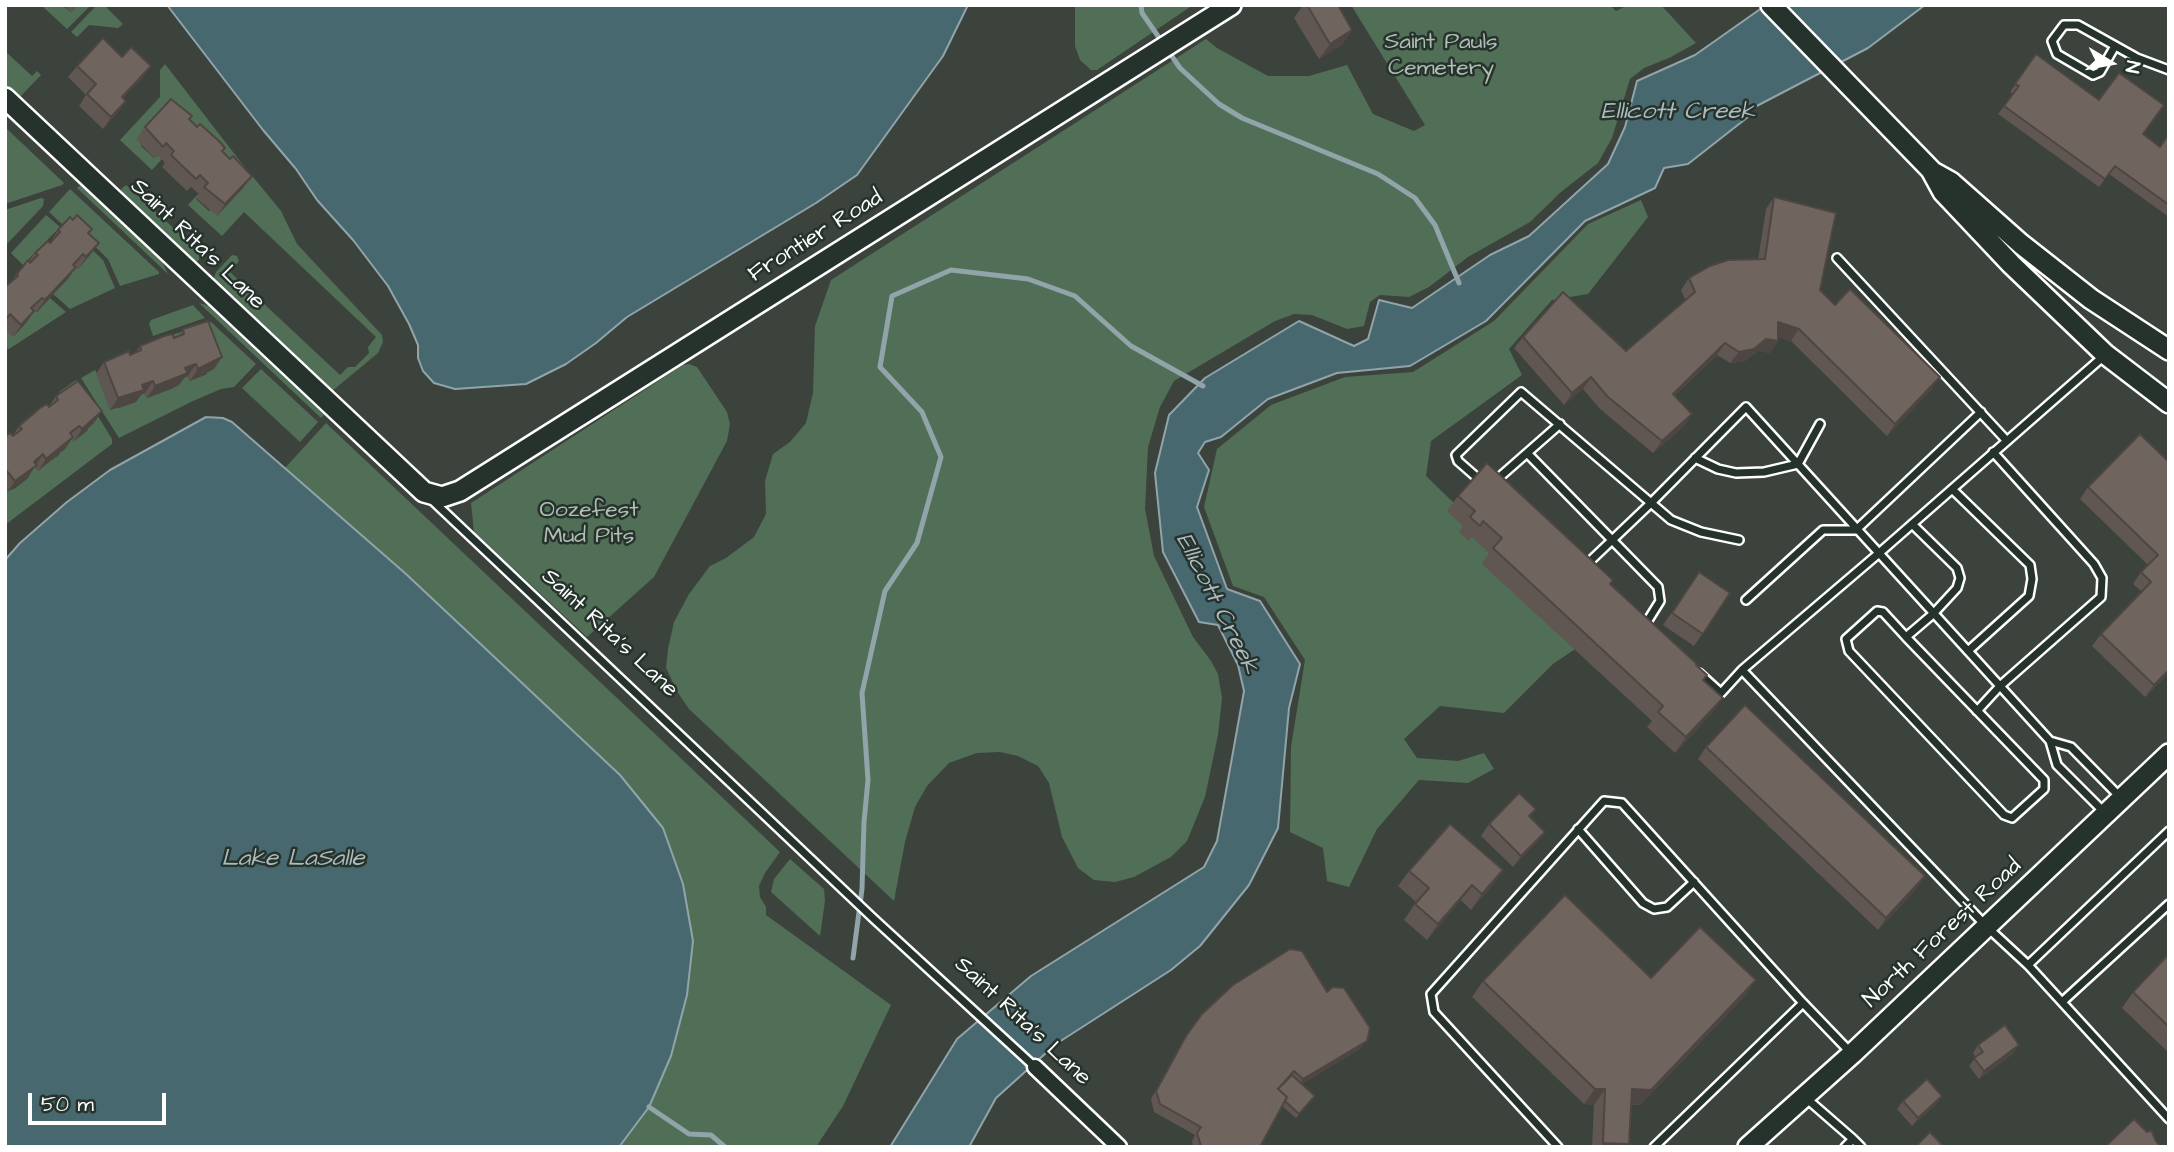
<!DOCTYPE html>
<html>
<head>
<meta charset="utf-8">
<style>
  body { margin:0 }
  #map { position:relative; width:2174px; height:1152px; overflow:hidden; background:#3c423c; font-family:"Architects Daughter",sans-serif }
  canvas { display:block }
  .frame { position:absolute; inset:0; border:7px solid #fff; pointer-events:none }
  .north { position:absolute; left:2076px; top:28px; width:70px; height:70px; -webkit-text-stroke:5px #26332d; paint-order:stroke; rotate:100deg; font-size:19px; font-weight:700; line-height:28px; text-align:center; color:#fff }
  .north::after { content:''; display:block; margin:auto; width:24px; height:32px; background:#fff; clip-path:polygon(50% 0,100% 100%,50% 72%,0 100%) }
  .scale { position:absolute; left:28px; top:1093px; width:138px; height:32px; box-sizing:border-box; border:4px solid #fff; border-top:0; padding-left:9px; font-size:21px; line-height:24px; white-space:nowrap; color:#fff; -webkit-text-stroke:5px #26332d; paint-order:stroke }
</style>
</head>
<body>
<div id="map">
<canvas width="2174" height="1152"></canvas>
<div class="frame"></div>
<div class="north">N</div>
<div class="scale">50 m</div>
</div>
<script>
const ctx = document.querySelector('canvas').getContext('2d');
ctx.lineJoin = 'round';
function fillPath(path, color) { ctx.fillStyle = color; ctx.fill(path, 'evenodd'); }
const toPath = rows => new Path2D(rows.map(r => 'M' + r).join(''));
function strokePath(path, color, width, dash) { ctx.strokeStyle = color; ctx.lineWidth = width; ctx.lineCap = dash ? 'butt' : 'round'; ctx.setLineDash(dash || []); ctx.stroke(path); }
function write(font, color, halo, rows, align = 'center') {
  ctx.font = font + ' "Architects Daughter",sans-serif'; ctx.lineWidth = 5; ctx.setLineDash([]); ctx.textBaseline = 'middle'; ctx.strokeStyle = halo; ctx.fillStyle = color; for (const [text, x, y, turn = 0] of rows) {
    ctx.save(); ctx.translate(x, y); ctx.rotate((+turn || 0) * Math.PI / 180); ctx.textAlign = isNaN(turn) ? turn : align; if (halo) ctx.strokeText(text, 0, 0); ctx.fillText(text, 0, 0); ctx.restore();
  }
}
const green = toPath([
  [41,5,61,5,71,12,78,5,91,5,67,29],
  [97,5,104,5,123,24,118,28,89,25,77,37,71,32],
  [1075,5,1193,5,1097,70,1091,70,1080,60,1075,46],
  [1351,5,1610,5,1616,11,1628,5,1661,5,1696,43,1669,58,1644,68,1630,79,1612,138,1598,163,1561,192,1530,222,1468,257,1429,287,1409,297,1380,295,1370,302,1364,326,1347,329,1312,315,1294,314,1275,321,1174,381,1160,407,1148,447,1145,509,1154,556,1193,637,1211,661,1218,674,1222,698,1218,735,1205,797,1187,841,1171,857,1134,877,1115,882,1094,880,1078,868,1062,837,1049,783,1038,766,1018,756,1000,752,977,753,949,763,927,786,915,807,905,842,894,901,689,709,678,693,666,668,668,649,674,622,689,594,710,566,726,558,754,537,766,514,765,481,773,454,790,442,806,423,813,393,815,326,831,280,1206,39,1217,48,1268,76,1309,76,1347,65,1373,114,1414,131,1425,125],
  [5,51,32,76,37,71,41,75,19,98,5,86],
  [165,64,240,161,281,211,297,244,382,335,383,342,378,353,331,392,216,284,214,278,216,272,232,255,237,256,239,261,230,272,340,375,348,367,355,367,369,353,368,347,376,337,244,212,222,236,188,205,198,194,199,195,196,199,209,211,243,188,142,144,141,146,154,158,158,155,162,159,152,170,120,140,160,97,160,70],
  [5,127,64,183,62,185,5,204],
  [81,185,162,262,168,274,77,188],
  [126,185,200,252,199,260,196,262,191,261,122,195,121,189],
  [70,189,159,272,159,274,120,286,108,259,67,220,62,224,49,212],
  [41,198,44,199,43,206,5,246,5,210],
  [1641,200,1648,217,1588,294,1552,300,1509,349,1522,375,1431,441,1426,476,1593,637,1553,664,1504,713,1440,706,1404,739,1417,758,1458,761,1484,753,1494,769,1468,783,1419,780,1377,829,1349,887,1327,881,1323,848,1290,832,1291,747,1305,660,1264,597,1233,586,1204,507,1217,449,1271,405,1345,377,1413,372,1494,321,1588,224],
  [46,215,60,227,23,265,11,253],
  [83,241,103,260,115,288,70,309,53,294,65,277,75,266,77,268],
  [50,298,66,312,9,349,5,348,5,329,13,336,23,320,33,310,37,312],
  [199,303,209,306,324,415,321,418],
  [193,305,205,318,153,336,149,324,151,320],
  [211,322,256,364,234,387,221,389,193,401,119,438,81,378,95,370,119,408,135,402,134,397,145,393,147,398,171,389,179,385,177,380,188,376,190,381,207,374,174,341,172,335],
  [689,364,697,367,727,412,730,424,727,441,654,577,587,637,474,532,471,503,683,365],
  [261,369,318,422,300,442,242,388],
  [76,380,112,439,112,444,5,525,5,491,14,489,28,478,34,466,38,470,59,455,61,444,71,437,74,441,88,430,59,392],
  [326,423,780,852,765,873,759,886,760,897,766,907,766,915,891,1005,843,1106,816,1147,619,1147,649,1107,687,994,693,941,683,884,663,828,620,775,406,574,285,468],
  [790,859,824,889,825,901,820,936,771,892,774,879]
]);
const water = toPath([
  [167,5,968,5,943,56,857,175,816,203,627,317,596,343,566,364,526,384,455,389,434,383,423,371,418,358,418,345,409,324,388,286,353,240,317,200,296,169,263,130,167,5],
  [1766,5,1925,5,1868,48,1749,110,1748,117,1688,164,1664,168,1655,188,1585,221,1486,321,1410,366,1337,373,1268,399,1221,437,1205,442,1198,453,1209,470,1197,507,1227,589,1260,601,1300,664,1289,708,1278,828,1249,885,1200,946,1171,970,1056,1044,996,1098,969,1147,890,1147,957,1039,1031,976,1204,867,1217,841,1244,691,1238,665,1218,625,1199,622,1163,552,1155,473,1169,415,1205,378,1299,321,1354,346,1368,339,1379,300,1412,308,1490,255,1529,236,1608,164,1625,127,1637,81,1695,55,1766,5],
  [206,417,223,418,232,422,406,574,620,775,663,828,683,884,693,941,687,995,671,1056,649,1107,619,1147,5,1147,5,560,20,543,67,502,110,470,206,417]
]);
const stream = toPath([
  [1141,5,1142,13,1180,68,1219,104,1242,118,1378,174,1415,198,1435,225,1459,283],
  [853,958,862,889,864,822,868,780,862,693,885,591,917,543,941,457,922,412,880,367,892,296,951,270,1028,279,1075,296,1131,346,1203,386],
  [649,1107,689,1134,711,1135,725,1147]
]);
const lane = toPath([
  [2115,46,2100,72,2093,75,2057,54,2052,41,2064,25,2078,25,2137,58,2169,70],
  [1837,258,2007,441],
  [1527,453,1658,587,1660,601,1645,625],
  [1695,458,1718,469,1736,473,1764,472,1798,464,1820,424],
  [1482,482,1458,461,1456,455,1521,392,1671,520,1701,532,1739,540],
  [1494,482,1560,424],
  [1952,489,2030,565,2032,579,2029,596,1968,651],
  [434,502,874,919,1035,1067],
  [1587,564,1651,503,1746,407,2050,741,2057,765,2105,813],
  [1746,600,1823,530,1856,530,1981,412],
  [1906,637,2044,780,2044,789,2012,818,2004,815,1849,651,1846,639,1877,611,1883,612,1906,637,1933,614,1957,588,1960,578,1957,568,1912,524],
  [1742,670,1987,927,2028,965,2169,1119],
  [1699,673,1721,693,1742,670,1878,554,2105,355],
  [1977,711,2000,686,2101,597,2102,578,2094,564,1993,452],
  [2050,741,2071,747,2121,798],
  [1578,829,1643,903,1654,909,1667,907,1694,882],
  [2028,965,2169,831],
  [2062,1002,2169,904],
  [1806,1098,1853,1139,1845,1147],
  [1853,1139,1861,1147],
  [1558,1147,1434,1012,1431,994,1604,801,1622,803,1803,1003,1852,1054],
  [1654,1147,1803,1003]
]);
const street = toPath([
  [1035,1067,1119,1147]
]);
const secondary = toPath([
  [1771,5,1931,170,1943,192,2011,264,2105,354,2169,403],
  [5,98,424,492,442,497,460,491,1231,5],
  [1933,172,1951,182,2021,244,2091,299,2169,350],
  [1748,1147,1852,1054,2169,754]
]);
const wall = toPath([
  [63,5,78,5,71,12],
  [1303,5,1338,5,1352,30,1342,45,1319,59,1294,18],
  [2036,54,2160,147,2169,134,2169,217,2109,174,2099,187,1998,114,2013,94,2010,92],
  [122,57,151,66,142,78,123,98,126,101,117,113,103,129,79,106,86,95,68,77,77,66],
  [192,116,189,120,223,152,243,188,217,216,196,198,199,194,191,187,187,191,162,167,165,163,158,155,154,158,136,139,145,127],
  [1774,197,1820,290,1835,305,1932,389,1887,436,1791,341,1778,337,1778,341,1770,353,1758,351,1745,361,1730,363,1717,355,1674,396,1692,414,1684,426,1653,453,1600,409,1583,389,1564,405,1514,348,1523,337,1626,351,1686,301,1681,290,1689,278,1758,260,1766,209],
  [73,220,92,229,88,234,90,255,78,269,75,266,68,279,36,312,33,310,34,311,26,323,13,337,5,329,5,287,12,281,20,269,29,261,35,253,50,242,58,230],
  [183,329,214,369,190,381,188,376,185,377,179,385,147,398,145,393,141,395,136,402,110,410,96,374,104,362,135,353,140,346,178,336],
  [56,396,94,423,74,441,72,439,65,449,38,471,35,467,28,477,6,493,5,491,5,437,13,435,19,426,49,406],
  [2169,462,2169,673,2145,697,2092,646,2101,634,2142,592,2133,584,2141,572,2148,565,2080,499,2088,487],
  [1458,496,1611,584,1707,675,1703,680,1723,698,1712,713,1675,753,1647,727,1652,721,1482,564,1489,553,1472,537,1469,541,1459,532,1463,526,1447,511],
  [1699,572,1730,593,1694,646,1663,625],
  [1706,747,1917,888,1878,930,1698,759],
  [1536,809,1530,817,1545,832,1536,843,1513,867,1481,836,1489,824],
  [1503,870,1492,886,1471,910,1461,900,1427,940,1404,920,1416,902,1398,886,1409,871],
  [2169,954,2169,1053,2122,1008,2133,992],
  [1651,978,1756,980,1745,996,1640,1105,1631,1105,1629,1144,1627,1147,1592,1147,1594,1105,1584,1104,1472,997,1483,981],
  [1327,992,1361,1048,1302,1084,1315,1096,1296,1118,1282,1106,1260,1147,1193,1147,1192,1141,1195,1135,1154,1112,1151,1099,1181,1044,1202,1014],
  [1978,1045,2014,1053,1979,1079,1969,1066,1976,1057,1973,1053],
  [1942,1096,1936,1104,1912,1126,1897,1109,1903,1101]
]);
const shadedWall = toPath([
  [1352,30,1342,45,1319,59,1330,44],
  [151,66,142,78,113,108,122,97],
  [126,101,117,113,103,129,111,117],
  [252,176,243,188,217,216,225,204],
  [99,243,90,255,78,269,86,257],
  [76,267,68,279,36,312,45,300],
  [34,311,26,323,13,337,21,325],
  [1778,322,1799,329,1791,341,1770,334],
  [1766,339,1778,341,1770,353,1758,351,1745,361,1730,363,1739,352],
  [1725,343,1717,355,1664,406,1673,394],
  [222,357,214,369,190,381,198,369],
  [196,364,188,376,185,377,179,385,147,398,155,386,185,368],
  [1591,377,1583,389,1564,405,1572,393],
  [1940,377,1932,389,1887,436,1895,424],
  [153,381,145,393,141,395,136,402,110,410,118,398],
  [102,411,94,423,74,441,82,429],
  [1692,414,1684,426,1653,453,1662,441],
  [73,437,65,449,38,471,46,459],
  [43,454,28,477,6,493,15,481,34,462],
  [2169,670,2169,673,2145,697,2154,685],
  [1723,698,1712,713,1675,753,1686,737],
  [1545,832,1536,843,1513,867,1521,856],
  [1503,870,1492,886,1471,910,1482,894],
  [1925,876,1917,888,1878,930,1886,918],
  [1472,885,1461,900,1427,940,1438,924],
  [1756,980,1745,996,1640,1105,1621,1104,1632,1089],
  [1367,1041,1361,1048,1298,1087,1303,1079],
  [2019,1045,2014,1053,1979,1079,1984,1071],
  [1595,1089,1605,1089,1594,1105,1584,1104],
  [1942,1096,1936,1104,1912,1126,1918,1118],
  [1603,1143,1629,1144,1627,1147,1600,1147]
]);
const building = toPath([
  [1307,5,1338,5,1352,30,1330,44,1307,5],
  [103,38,122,57,131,47,151,66,122,97,126,101,111,117,87,94,96,84,77,66,103,38],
  [2036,54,2099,100,2119,73,2164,105,2143,134,2160,147,2169,134,2169,205,2115,166,2105,179,2004,106,2019,86,2015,84,2036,54],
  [171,99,192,116,189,119,197,127,200,124,220,142,225,148,222,151,230,159,233,156,252,176,225,204,204,187,208,183,200,175,196,179,171,155,174,151,166,143,163,147,145,127,171,99],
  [1774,197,1836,213,1820,290,1835,305,1850,289,1940,377,1895,424,1799,329,1778,322,1778,341,1766,339,1754,349,1739,352,1725,343,1673,394,1692,414,1662,441,1608,397,1591,377,1572,393,1523,337,1563,292,1626,351,1695,292,1689,278,1710,266,1728,260,1765,259,1774,197],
  [77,215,92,229,88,233,99,243,86,257,83,254,73,265,76,267,45,300,42,298,31,308,34,311,21,325,10,314,7,318,5,317,5,287,18,276,17,274,28,260,30,263,38,255,35,253,48,241,50,243,60,232,58,230,70,217,73,220,77,215],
  [208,321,222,357,198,369,196,364,185,368,188,373,155,386,153,381,142,385,144,390,118,398,104,362,129,351,130,355,141,350,140,346,164,336,172,334,174,338,184,334,183,329,208,321],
  [78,381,102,411,82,429,79,426,70,433,73,437,46,459,43,454,34,462,37,465,15,481,5,469,5,437,10,433,13,436,22,429,19,426,40,408,47,404,49,407,58,400,56,396,78,381],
  [2140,434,2169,462,2169,670,2154,685,2101,634,2151,582,2141,572,2158,555,2088,487,2140,434],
  [1487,463,1613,580,1610,584,1697,664,1696,665,1707,675,1703,680,1723,698,1686,737,1658,712,1663,706,1493,548,1502,538,1483,521,1480,526,1470,517,1475,511,1458,496,1487,463],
  [1699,572,1730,593,1703,634,1672,613,1699,572],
  [1745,705,1925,876,1886,918,1706,747,1745,705],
  [1519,793,1536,809,1529,816,1545,832,1521,856,1489,824,1519,793],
  [1450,824,1503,870,1482,894,1472,885,1438,924,1415,904,1429,888,1409,871,1450,824],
  [1565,895,1651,978,1700,927,1756,980,1651,1090,1632,1089,1629,1144,1603,1143,1605,1089,1595,1089,1483,981,1565,895],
  [1290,949,1302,951,1327,992,1333,987,1344,988,1370,1028,1367,1041,1303,1079,1294,1071,1278,1089,1287,1097,1260,1147,1203,1147,1201,1146,1197,1133,1201,1127,1160,1104,1156,1091,1186,1036,1202,1014,1233,985,1290,949],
  [2169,954,2169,1027,2133,992,2169,954],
  [2005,1025,2019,1045,1984,1071,1974,1058,1983,1052,1978,1045,2005,1025],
  [1292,1075,1315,1096,1299,1114,1285,1101,1287,1097,1278,1089,1292,1075],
  [1927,1079,1942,1096,1918,1118,1903,1101,1927,1079],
  [2134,1119,2147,1132,2151,1130,2156,1141,2161,1147,2105,1147,2134,1119],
  [1930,1132,1944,1147,1920,1147,1918,1144,1930,1132]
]);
const parkNames = [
  ["Saint Pauls",1441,43],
  ["Cemetery",1441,69],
  ["Oozefest",589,511],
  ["Mud Pits",589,537]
];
const streetNames = [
  ["Frontier Road",816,237,-32],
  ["Saint Rita's Lane",197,245,44],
  ["Saint Rita's Lane",609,634,43],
  ["North Forest Road",1943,934,-43],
  ["Saint Rita's Lane",1022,1022,43]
];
const waterNames = [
  ["Ellicott Creek",1678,113],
  ["Ellicott Creek",1216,604,63],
  ["Lake LaSalle",293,860]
];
fillPath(green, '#516f57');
fillPath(water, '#48686f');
strokePath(water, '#91a4a9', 2);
strokePath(stream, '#91a4a9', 5);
strokePath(lane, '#fff', 12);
strokePath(street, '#fff', 19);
strokePath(secondary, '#fff', 24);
strokePath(lane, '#26332d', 7);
strokePath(street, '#26332d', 14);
strokePath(secondary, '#26332d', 19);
fillPath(wall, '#605652');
fillPath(shadedWall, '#4e4642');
fillPath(building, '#70645f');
strokePath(building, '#4e4642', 2);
write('23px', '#b1beb3', '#26332d', parkNames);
write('23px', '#fff', '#26332d', streetNames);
write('italic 24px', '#adbbbe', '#26332d', waterNames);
</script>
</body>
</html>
